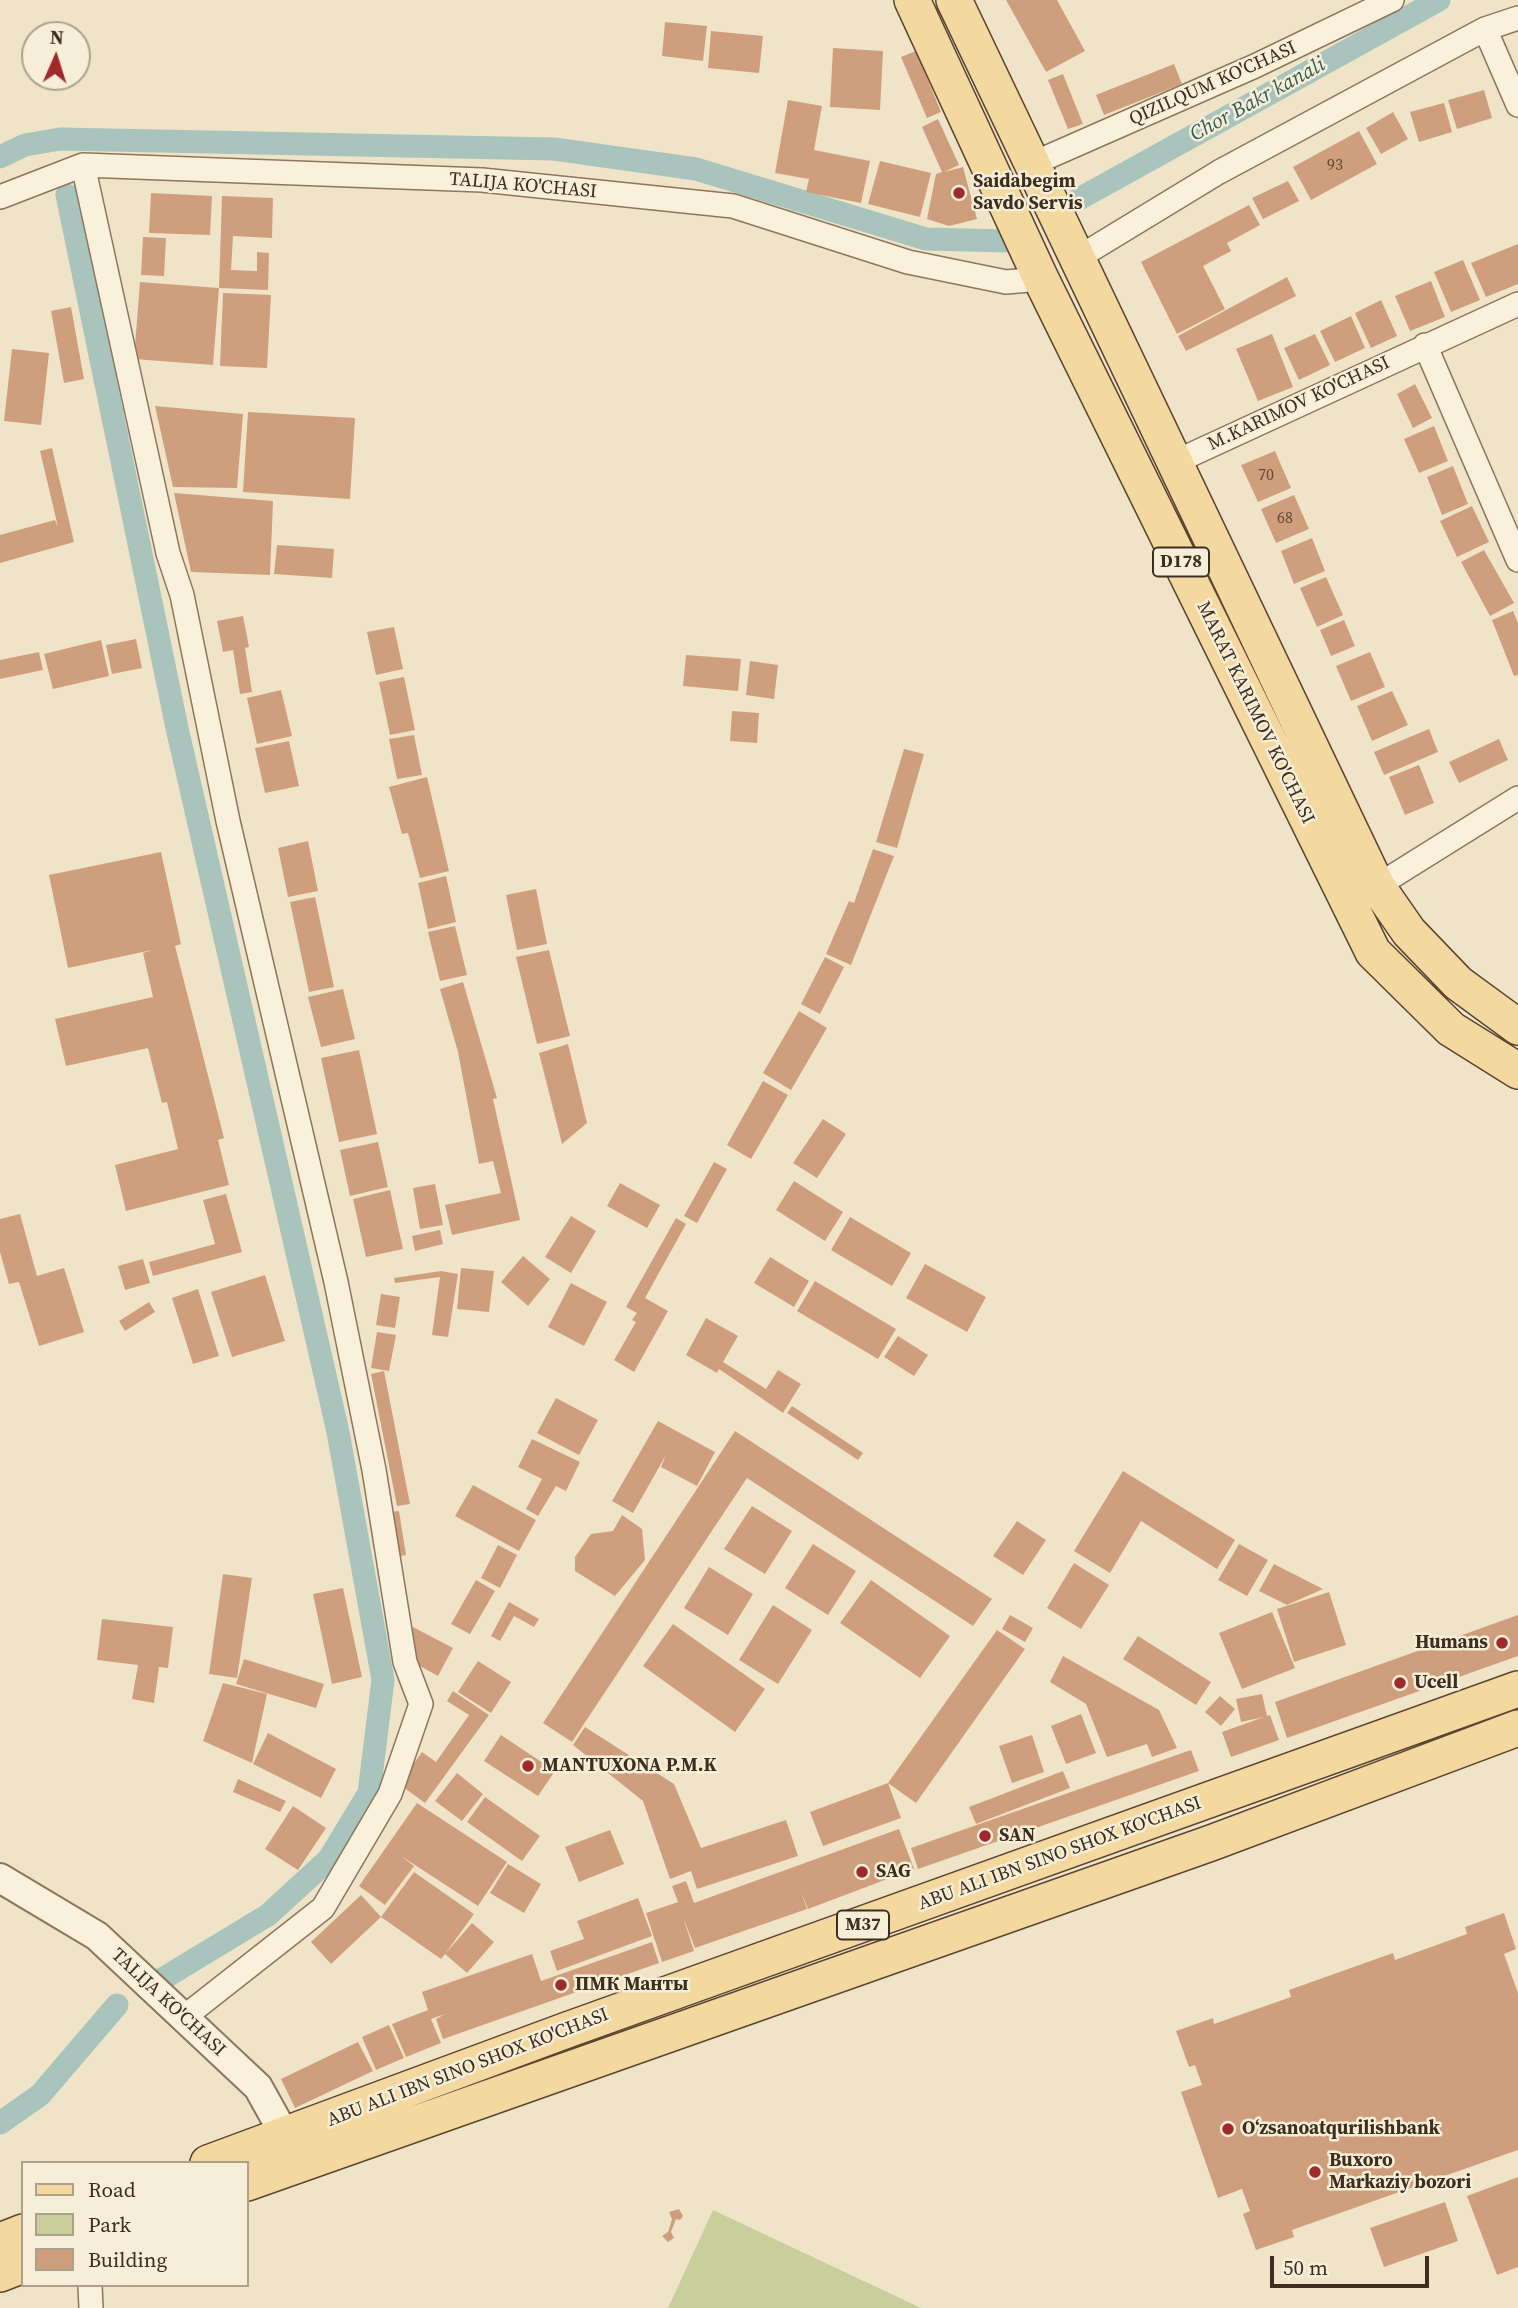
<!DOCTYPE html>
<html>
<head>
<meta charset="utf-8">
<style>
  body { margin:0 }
  #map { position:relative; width:1518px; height:2308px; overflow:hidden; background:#f0e4c8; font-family:"Source Serif 4",serif }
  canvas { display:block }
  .legend { position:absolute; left:21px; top:2161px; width:228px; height:126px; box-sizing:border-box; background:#f7eed8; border:2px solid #ada18e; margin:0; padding:9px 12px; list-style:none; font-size:21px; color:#3d2e20 }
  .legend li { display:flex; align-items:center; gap:14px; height:35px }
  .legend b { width:35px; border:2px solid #ada18e }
  .north { position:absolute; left:21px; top:21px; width:70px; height:70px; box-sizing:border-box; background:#f7eed8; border:2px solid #ada18e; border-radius:50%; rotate:3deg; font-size:19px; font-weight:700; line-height:28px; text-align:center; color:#3d2e20 }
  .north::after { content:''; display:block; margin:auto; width:24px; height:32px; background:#9e2a2b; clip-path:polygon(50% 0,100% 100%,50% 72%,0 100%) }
  .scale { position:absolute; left:1270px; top:2256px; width:159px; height:32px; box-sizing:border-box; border:4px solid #3d2e20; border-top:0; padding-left:9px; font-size:21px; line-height:24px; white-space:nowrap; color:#3d2e20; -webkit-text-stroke:5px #f7eed8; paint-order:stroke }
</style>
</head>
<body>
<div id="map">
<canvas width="1518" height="2308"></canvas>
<ul class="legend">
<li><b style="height:9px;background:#f3d9a0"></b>Road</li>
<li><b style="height:19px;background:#c9cf9b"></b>Park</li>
<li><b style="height:19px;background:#cf9f7d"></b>Building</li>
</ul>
<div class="north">N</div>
<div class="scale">50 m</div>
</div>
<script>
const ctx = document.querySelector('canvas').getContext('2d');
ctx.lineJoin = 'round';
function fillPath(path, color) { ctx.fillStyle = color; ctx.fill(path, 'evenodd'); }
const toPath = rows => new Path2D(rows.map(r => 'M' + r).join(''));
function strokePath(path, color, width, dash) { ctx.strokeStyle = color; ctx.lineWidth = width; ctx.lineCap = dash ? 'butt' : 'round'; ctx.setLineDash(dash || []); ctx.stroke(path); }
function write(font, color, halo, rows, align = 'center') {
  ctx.font = font + ' "Source Serif 4",serif'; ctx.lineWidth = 5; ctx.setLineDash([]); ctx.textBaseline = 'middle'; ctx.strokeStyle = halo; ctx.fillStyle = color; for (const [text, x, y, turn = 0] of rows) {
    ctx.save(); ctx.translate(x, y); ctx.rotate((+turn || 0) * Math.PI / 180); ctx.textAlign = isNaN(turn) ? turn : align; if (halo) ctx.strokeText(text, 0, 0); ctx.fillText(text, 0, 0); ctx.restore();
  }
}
const green = toPath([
  [713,2210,921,2308,668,2308]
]);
const canal = toPath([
  [0,157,25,145,60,139,554,149,696,169,926,239,1006,241],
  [67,195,177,728,338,1432,383,1680,369,1793,329,1859,268,1915,159,1981],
  [1077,200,1439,0],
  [0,2123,40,2095,117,2005]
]);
const building = toPath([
  [1006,0,1057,0,1085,51,1046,72],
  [665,22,707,26,703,61,662,56],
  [711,31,763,36,759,73,708,68],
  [833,48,883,51,880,110,830,107],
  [916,51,941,112,927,118,901,57],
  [1174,64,1182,84,1104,115,1096,95],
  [1063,74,1083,124,1068,129,1048,80],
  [1484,90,1492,118,1457,129,1448,100],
  [788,100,822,106,814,150,870,161,861,203,806,192,809,179,775,173],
  [1444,103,1452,132,1419,142,1410,112],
  [1393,112,1408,139,1381,154,1366,128],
  [938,119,959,165,944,172,963,167,977,219,949,226,927,219,936,174,942,172,922,127],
  [1359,131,1377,164,1311,200,1293,167],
  [880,161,931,173,920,217,868,204],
  [1288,181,1299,201,1263,219,1252,198],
  [151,193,212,196,210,235,149,233],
  [222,196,273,198,272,238,233,236,231,270,257,271,257,252,269,253,268,290,219,288,213,365,134,359,140,282,219,288],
  [1249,205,1260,225,1227,243,1231,251,1203,266,1225,309,1177,334,1141,262],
  [143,237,166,238,164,276,141,275],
  [1518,244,1518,284,1486,297,1471,263],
  [1463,260,1480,300,1451,312,1434,272],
  [1287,277,1296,296,1186,351,1178,336],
  [1431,281,1445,317,1410,331,1395,296],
  [223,293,271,295,267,368,220,366],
  [1381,300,1397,336,1371,348,1355,313],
  [71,307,84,379,64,383,51,311],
  [1351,316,1365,348,1335,362,1320,331],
  [1272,334,1293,387,1258,401,1236,349],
  [1315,334,1330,365,1299,380,1284,348],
  [12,349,49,353,41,425,4,421],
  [1415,384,1432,418,1413,428,1397,394],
  [155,406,243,414,237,488,173,487],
  [248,412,355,418,350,499,243,492],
  [1434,426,1448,461,1419,473,1404,439],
  [52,448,74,542,0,563,0,535,55,520,58,527,40,451],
  [1275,451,1291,488,1258,502,1241,465],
  [1453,466,1468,504,1442,515,1427,477],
  [174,493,273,501,270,575,191,572],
  [1294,495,1309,529,1276,543,1261,509],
  [1472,506,1489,542,1457,557,1440,521],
  [1312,538,1325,571,1294,584,1281,551],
  [277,545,334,549,332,578,274,574],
  [1484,550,1514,603,1490,616,1461,562],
  [1326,577,1343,615,1317,627,1300,588],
  [1513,611,1518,623,1518,675,1514,676,1492,620],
  [243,616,249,647,245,648,252,692,240,694,233,650,223,652,217,621],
  [1344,620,1355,646,1331,656,1320,630],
  [394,627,403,669,376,675,367,632],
  [136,639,142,668,112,674,106,645],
  [101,640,109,676,53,689,44,654],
  [39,652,43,670,0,679,0,660],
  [1370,652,1385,687,1351,701,1336,666],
  [686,655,741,659,738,691,683,686],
  [750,661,778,665,774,699,746,695],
  [404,677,415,730,390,735,379,682],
  [281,690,292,736,257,744,247,698],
  [1392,691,1408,725,1372,741,1357,706],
  [732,711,759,713,757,743,730,741],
  [1429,729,1438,752,1384,775,1374,752],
  [414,735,422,775,397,779,389,739],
  [1499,739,1508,760,1459,783,1449,762],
  [289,741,299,786,265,793,255,748],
  [904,749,924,754,897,848,876,842],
  [1419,765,1434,803,1405,815,1389,777],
  [427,777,449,871,420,878,408,833,402,834,389,787],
  [308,841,318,891,288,897,278,848],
  [873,849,894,856,851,965,826,954,849,901,854,903],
  [161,852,181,944,175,946,224,1138,218,1140,229,1185,126,1211,115,1165,178,1149,167,1102,162,1103,148,1048,66,1066,55,1019,153,997,143,953,152,950,68,968,49,875],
  [446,876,456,922,428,929,418,883],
  [536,889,547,944,517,950,506,895],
  [315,897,334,987,309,992,290,902],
  [455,926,467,975,440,981,428,932],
  [549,950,570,1036,537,1044,516,957],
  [825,957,844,967,820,1014,801,1004],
  [463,982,497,1098,493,1099,520,1220,452,1235,445,1205,501,1193,493,1161,479,1164,458,1052,440,989],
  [343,989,355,1039,321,1047,308,997],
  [799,1011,827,1028,791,1090,763,1073],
  [568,1044,587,1123,562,1144,539,1053],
  [359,1050,377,1134,339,1142,321,1058],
  [763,1081,788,1095,751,1159,727,1145],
  [823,1119,846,1134,817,1178,793,1163],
  [378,1142,388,1187,350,1196,340,1150],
  [714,1162,727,1169,697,1223,684,1216],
  [794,1181,843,1212,825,1241,776,1210],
  [620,1183,660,1205,647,1228,607,1206],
  [435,1184,443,1225,420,1229,413,1188],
  [390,1190,403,1249,366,1257,353,1199],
  [226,1194,242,1252,153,1276,149,1262,215,1244,203,1200],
  [20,1214,37,1276,64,1268,84,1332,39,1346,19,1282,9,1284,0,1252,0,1219],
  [571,1216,596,1231,571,1273,545,1257],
  [850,1217,911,1253,892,1286,831,1250],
  [676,1218,686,1224,645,1298,668,1311,634,1372,614,1360,636,1322,632,1320,637,1313,626,1307],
  [440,1230,443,1244,415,1251,412,1236],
  [523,1256,550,1279,528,1306,501,1282],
  [770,1257,809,1281,794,1307,754,1283],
  [143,1259,150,1283,125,1290,118,1266],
  [925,1264,986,1297,967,1332,906,1298],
  [461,1268,494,1271,489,1312,457,1309],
  [441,1271,458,1274,448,1337,432,1335,440,1277,395,1283,394,1278],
  [265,1275,285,1341,232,1357,211,1292],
  [815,1281,896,1329,878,1359,797,1311],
  [571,1283,607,1302,584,1346,548,1327],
  [198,1289,219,1356,193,1364,172,1298],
  [381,1294,400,1297,395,1328,376,1325],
  [149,1302,155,1312,125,1331,119,1321],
  [706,1318,738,1336,723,1362,766,1389,778,1370,801,1384,783,1413,719,1369,717,1373,686,1355],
  [377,1332,396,1335,389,1371,371,1368],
  [898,1336,928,1355,914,1376,884,1357],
  [384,1371,410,1504,397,1506,371,1374],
  [556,1398,598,1420,579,1455,537,1433],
  [792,1406,863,1453,858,1460,787,1413],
  [658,1421,715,1452,697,1486,661,1467,666,1455,633,1513,612,1501],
  [735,1431,992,1599,973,1626,747,1478,572,1742,543,1723],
  [532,1439,580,1462,566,1491,556,1486,538,1516,526,1509,542,1479,518,1467],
  [1123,1471,1235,1540,1217,1569,1141,1521,1110,1573,1074,1551],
  [473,1485,536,1520,519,1551,455,1516],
  [752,1506,792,1531,765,1574,724,1549],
  [399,1511,406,1555,396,1557,389,1512],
  [622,1515,642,1529,645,1560,615,1596,575,1571,575,1557,591,1534,613,1531],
  [1017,1521,1046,1540,1023,1575,993,1556],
  [813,1544,856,1571,828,1615,785,1588],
  [1239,1544,1268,1560,1247,1596,1218,1580],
  [498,1545,517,1555,500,1588,481,1578],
  [1074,1563,1109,1585,1081,1629,1047,1608],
  [1274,1564,1323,1589,1287,1605,1259,1591],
  [709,1567,753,1594,728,1635,684,1608],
  [223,1574,252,1578,237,1678,209,1674],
  [476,1580,495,1591,470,1634,451,1624],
  [871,1580,950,1636,920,1678,840,1623],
  [343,1588,362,1677,332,1684,313,1594],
  [1329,1592,1346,1645,1294,1662,1277,1609],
  [509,1602,539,1619,534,1627,514,1616,500,1641,491,1636],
  [773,1605,812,1630,778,1684,739,1660],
  [1272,1612,1295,1668,1242,1689,1219,1633],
  [1010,1615,1033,1628,1025,1642,1002,1629],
  [1518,1615,1518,1656,1287,1738,1275,1702],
  [102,1619,173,1627,168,1668,159,1667,154,1703,132,1699,138,1665,97,1660],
  [673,1624,765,1689,735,1732,643,1666],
  [413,1627,453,1648,438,1676,409,1660],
  [997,1630,1025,1649,916,1803,888,1783],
  [1138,1636,1211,1682,1196,1705,1123,1659],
  [1063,1656,1159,1710,1177,1748,1152,1757,1147,1744,1107,1757,1086,1704,1050,1682],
  [244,1659,324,1684,316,1708,236,1684],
  [478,1661,511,1682,491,1713,458,1692],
  [223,1683,267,1694,252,1763,203,1741],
  [453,1691,489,1715,425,1803,399,1784,422,1752,436,1762,469,1715,447,1701],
  [1262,1694,1267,1716,1270,1715,1279,1740,1231,1757,1222,1732,1264,1717,1241,1722,1236,1699],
  [1220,1696,1235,1709,1221,1726,1205,1712],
  [1081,1714,1096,1753,1066,1764,1051,1726],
  [585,1727,674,1784,701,1848,786,1820,798,1856,697,1889,691,1871,670,1879,643,1801,573,1745],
  [268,1733,336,1769,321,1798,253,1764],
  [501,1735,555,1771,538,1796,484,1761],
  [1032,1735,1044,1772,1012,1783,999,1746],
  [1191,1750,1199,1771,918,1869,911,1848],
  [1063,1771,1070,1788,976,1824,969,1807],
  [457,1773,483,1794,462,1821,435,1801],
  [238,1779,286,1801,280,1812,233,1792],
  [888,1783,901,1818,823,1846,810,1812],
  [485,1797,540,1836,522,1861,467,1822],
  [417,1803,507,1862,478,1906,401,1856,414,1866,385,1905,359,1886],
  [293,1806,326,1828,298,1870,265,1849],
  [899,1829,914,1869,808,1909,801,1892,807,1909,695,1948,683,1917,694,1951,662,1962,646,1913,678,1902,672,1886,686,1881,694,1903],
  [610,1830,624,1864,579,1882,565,1847],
  [508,1864,541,1884,524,1913,490,1893],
  [414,1872,474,1914,445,1954,472,1923,494,1942,467,1973,445,1954,441,1959,381,1917],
  [361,1895,381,1917,331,1964,311,1942],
  [638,1898,652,1936,557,1971,550,1951,584,1939,577,1921],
  [1504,1913,1516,1949,1504,1954,1518,1993,1518,2150,1292,2230,1294,2237,1256,2250,1243,2214,1250,2211,1242,2189,1218,2198,1181,2092,1202,2085,1195,2065,1189,2067,1176,2031,1213,2018,1214,2024,1291,1997,1289,1990,1393,1953,1395,1960,1467,1934,1465,1927],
  [652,1942,659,1963,443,2039,436,2019,445,2014,431,2019,441,2043,406,2057,392,2024,428,2010,422,1992,532,1954,541,1981],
  [389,2025,404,2058,376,2070,362,2037],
  [358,2042,373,2071,295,2108,281,2079],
  [1518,2177,1518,2267,1497,2275,1467,2196],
  [1445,2202,1458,2241,1384,2267,1370,2228],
  [679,2209,683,2216,680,2220,676,2219,671,2232,674,2238,668,2242,662,2236,668,2232,672,2219,669,2212]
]);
const minor = toPath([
  [1485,29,1518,105],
  [1032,164,1255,66,1392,0],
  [83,165,168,553,182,595,228,821,336,1282,374,1470,405,1662,421,1704,390,1794,323,1908,183,2018],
  [0,197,83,165,482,180,733,206,908,262,1006,282,1041,279],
  [1076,259,1219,172,1485,29,1518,18],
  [1425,345,1518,560],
  [1173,463,1518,304],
  [1377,886,1518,798],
  [90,2285,91,2308]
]);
const tertiary = toPath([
  [0,1878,97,1936,258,2087,293,2150]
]);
const primary = toPath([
  [912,0,1041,279,1373,952,1451,1029,1518,1071],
  [954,0,1377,886,1409,932,1458,983,1518,1027],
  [208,2163,567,2030,1518,1689],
  [247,2183,1211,1843,1518,1728],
  [0,2241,23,2232],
  [0,2274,23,2265]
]);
const markers = [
  [959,193,7,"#9e2a2b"],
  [1502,1643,7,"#9e2a2b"],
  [1400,1683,7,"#9e2a2b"],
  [528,1766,7,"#9e2a2b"],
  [985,1836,7,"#9e2a2b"],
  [862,1872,7,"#9e2a2b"],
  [561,1985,7,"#9e2a2b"],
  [1228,2129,7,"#9e2a2b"],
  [1315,2172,7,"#9e2a2b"]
];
const numberNames = [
  ["93",1335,166],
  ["70",1266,476],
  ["68",1285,519]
];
const shields = [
  [1181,562,56],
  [863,1925,52]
];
const shieldNames = [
  ["D178",1181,562],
  ["M37",863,1925]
];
const streetNames = [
  ["QIZILQUM KO'CHASI",1213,84,-24],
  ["TALIJA KO'CHASI",523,186,5],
  ["M.KARIMOV KO'CHASI",1299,404,-25],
  ["MARAT KARIMOV KO'CHASI",1255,713,64],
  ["ABU ALI IBN SINO SHOX KO'CHASI",1060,1854,-20],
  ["TALIJA KO'CHASI",168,2003,43],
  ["ABU ALI IBN SINO SHOX KO'CHASI",468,2068,-21]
];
const poiNames = [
  ["Saidabegim",973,182],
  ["Savdo Servis",973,204],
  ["Humans",1488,1643,"right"],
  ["Ucell",1414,1683],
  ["MANTUXONA P.M.K",542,1766],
  ["SAN",999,1836],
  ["SAG",876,1872],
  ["ПМК Манты",575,1985],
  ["Oʻzsanoatqurilishbank",1242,2129],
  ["Buxoro",1329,2161],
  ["Markaziy bozori",1329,2183]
];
const waterNames = [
  ["Chor Bakr kanali",1258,100,-29]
];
fillPath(green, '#c9cf9b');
strokePath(canal, '#a9c4bc', 23);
fillPath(building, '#cf9f7d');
strokePath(minor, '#8d765c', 26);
strokePath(tertiary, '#8d765c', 32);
strokePath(primary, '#5b4430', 38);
strokePath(minor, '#faf1dc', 23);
strokePath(tertiary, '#faf1dc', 28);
strokePath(primary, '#f3d9a0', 35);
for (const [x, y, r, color] of markers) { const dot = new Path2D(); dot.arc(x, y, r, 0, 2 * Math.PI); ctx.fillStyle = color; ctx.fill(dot); strokePath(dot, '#f7eed8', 2.5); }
write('16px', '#624a37', null, numberNames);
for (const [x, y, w] of shields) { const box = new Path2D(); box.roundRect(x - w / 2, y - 14.5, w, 29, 5); ctx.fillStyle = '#f7eed8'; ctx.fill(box); strokePath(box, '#3d2e20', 2); }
write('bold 18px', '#3d2e20', null, shieldNames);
write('19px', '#3d2e20', '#f7eed8', streetNames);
write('bold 19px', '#3d2e20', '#f7eed8', poiNames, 'left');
write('italic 21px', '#2f5d5a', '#f7eed8', waterNames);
</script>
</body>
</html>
